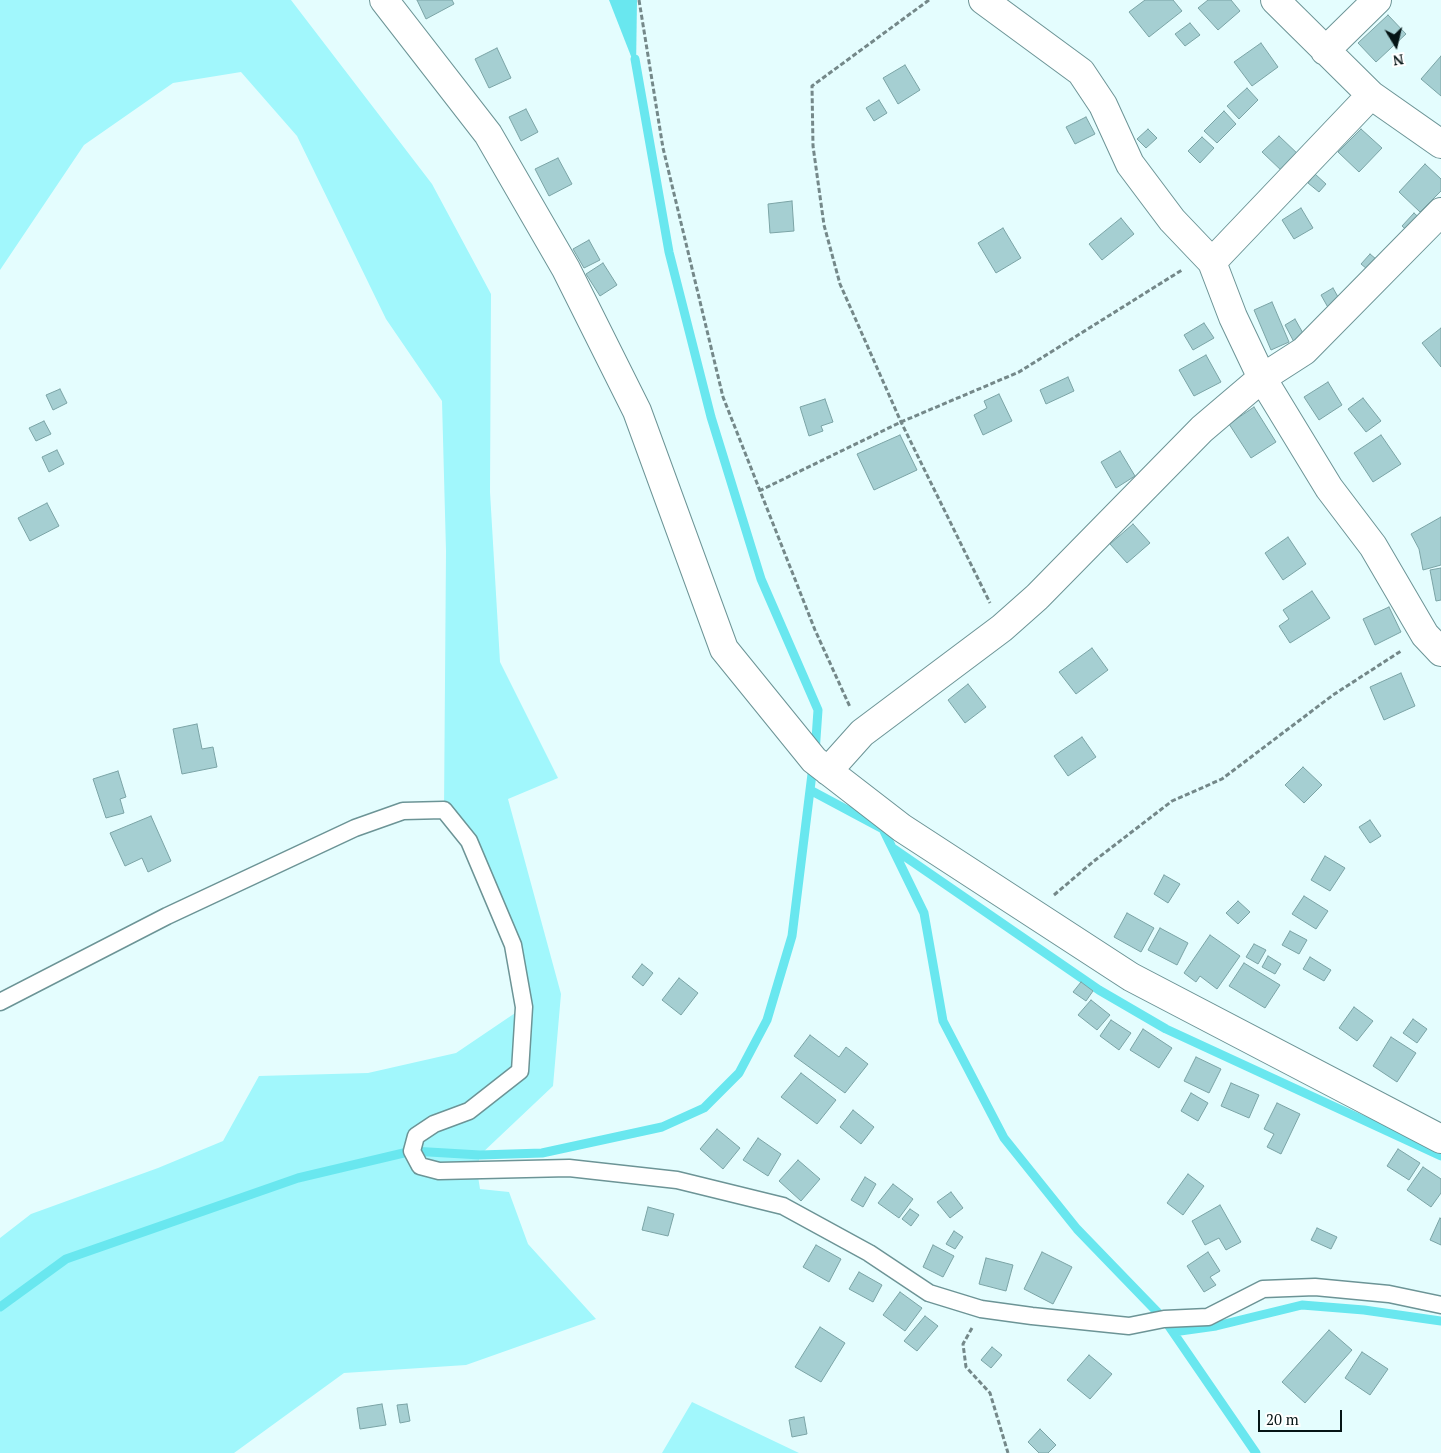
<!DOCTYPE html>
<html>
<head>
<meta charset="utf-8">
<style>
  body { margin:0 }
  #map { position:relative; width:1441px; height:1453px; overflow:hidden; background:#e4fdfe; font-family:"PT Serif",serif }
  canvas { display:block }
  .north { position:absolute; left:1371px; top:20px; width:50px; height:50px; -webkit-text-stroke:4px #fff; paint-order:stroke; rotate:171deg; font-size:14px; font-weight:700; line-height:20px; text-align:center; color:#051415 }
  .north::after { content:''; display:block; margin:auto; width:18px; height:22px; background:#051415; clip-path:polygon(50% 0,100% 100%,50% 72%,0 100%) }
  .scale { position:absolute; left:1258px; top:1410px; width:84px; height:22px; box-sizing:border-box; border:2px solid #051415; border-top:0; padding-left:6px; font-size:15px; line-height:18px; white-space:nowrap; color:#051415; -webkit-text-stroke:4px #fff; paint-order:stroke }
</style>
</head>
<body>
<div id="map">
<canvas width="1441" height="1453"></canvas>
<div class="north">N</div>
<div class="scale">20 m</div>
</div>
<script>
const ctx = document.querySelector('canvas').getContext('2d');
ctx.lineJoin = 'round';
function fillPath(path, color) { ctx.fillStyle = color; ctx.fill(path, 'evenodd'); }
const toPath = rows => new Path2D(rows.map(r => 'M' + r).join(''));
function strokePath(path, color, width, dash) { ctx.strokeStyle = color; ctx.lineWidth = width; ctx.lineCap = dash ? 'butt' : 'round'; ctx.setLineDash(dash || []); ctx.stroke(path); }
const green = toPath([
  [0,0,291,0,432,184,491,294,490,492,500,662,558,778,508,799,561,994,553,1086,480,1155,477,1170,480,1189,509,1192,528,1244,596,1319,466,1365,344,1373,234,1453,0,1453,0,1238,31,1214,158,1168,223,1141,259,1076,368,1073,456,1053,524,1007,513,945,444,810,446,551,442,401,386,319,297,136,241,72,173,83,84,145,0,270],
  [692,1402,799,1453,662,1453]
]);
const water = toPath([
  [609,0,637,0,636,69]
]);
const stream = toPath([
  [635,59,669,252,711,417,761,579,818,710,815,753],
  [813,766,810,790,883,829,924,913,943,1021,1004,1138,1077,1229,1164,1319,1256,1453],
  [894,849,1099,990,1166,1029,1441,1156],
  [0,1307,66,1259,298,1178,412,1151,480,1155,542,1153,662,1127,704,1108,739,1073,767,1020,792,936,810,790],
  [1173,1332,1216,1326,1302,1305,1364,1310,1441,1321]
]);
const building = toPath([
  [417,0,452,0,454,4,426,19,417,0],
  [1145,0,1173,0,1182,11,1149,37,1129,12,1145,0],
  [1208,0,1231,0,1240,11,1218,30,1198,8,1208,0],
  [1388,15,1406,34,1376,62,1358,43,1388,15],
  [1190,23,1200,35,1185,46,1175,34,1190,23],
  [1261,43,1278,67,1252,86,1234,62,1261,43],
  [497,48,511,78,489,88,475,59,497,48],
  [1441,56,1441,96,1421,79,1441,56],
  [905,65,920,90,898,104,883,78,905,65],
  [1247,88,1258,100,1239,119,1227,106,1247,88],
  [879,100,887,113,874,121,866,108,879,100],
  [526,109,538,132,521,141,509,117,526,109],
  [1224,111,1236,124,1217,143,1204,131,1224,111],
  [1086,117,1095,134,1075,144,1066,127,1086,117],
  [1148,129,1157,138,1146,148,1137,139,1148,129],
  [1361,129,1382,148,1359,172,1338,152,1361,129],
  [1279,136,1300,156,1284,173,1262,152,1279,136],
  [1202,137,1214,148,1200,163,1188,151,1202,137],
  [558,158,572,184,549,196,535,169,558,158],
  [1425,164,1441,179,1441,191,1420,212,1399,192,1425,164],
  [1315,174,1326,184,1319,192,1308,183,1315,174],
  [792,201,794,231,770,233,768,204,792,201],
  [1301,208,1313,228,1294,239,1282,220,1301,208],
  [1414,213,1425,223,1413,236,1402,226,1414,213],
  [1121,218,1134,234,1102,260,1089,244,1121,218],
  [1003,228,1021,258,996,273,978,243,1003,228],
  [589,240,600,260,584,268,573,249,589,240],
  [1370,254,1382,264,1373,274,1361,264,1370,254],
  [603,263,617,285,600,296,586,274,603,263],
  [1333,288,1342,304,1330,311,1321,295,1333,288],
  [1272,302,1289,342,1271,350,1254,310,1272,302],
  [1295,319,1304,335,1294,342,1285,325,1295,319],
  [1204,323,1214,338,1193,350,1184,335,1204,323],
  [1441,328,1441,367,1422,343,1441,328],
  [1206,355,1221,382,1194,396,1179,370,1206,355],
  [1068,377,1074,391,1046,404,1040,390,1068,377],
  [1328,382,1342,405,1319,420,1304,397,1328,382],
  [60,389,67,403,53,410,46,395,60,389],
  [999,394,1012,421,983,435,974,415,987,408,984,401,999,394],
  [1363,398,1381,421,1366,432,1348,409,1363,398],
  [825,399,833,422,821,426,823,431,809,436,800,407,825,399],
  [1254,407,1276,442,1251,458,1229,424,1254,407],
  [44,421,51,434,36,441,29,428,44,421],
  [900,435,917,470,874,490,857,454,900,435],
  [1381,435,1401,464,1373,482,1354,453,1381,435],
  [57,450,64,464,49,472,42,457,57,450],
  [1120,451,1135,476,1116,488,1101,462,1120,451],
  [47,503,59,526,30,541,18,518,47,503],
  [1441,517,1441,565,1423,570,1419,549,1411,534,1441,517],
  [1133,524,1150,543,1127,563,1110,544,1133,524],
  [1288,537,1306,564,1283,580,1265,553,1288,537],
  [1441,568,1441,600,1436,601,1430,570,1441,568],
  [1312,591,1330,618,1290,643,1279,626,1289,619,1283,610,1312,591],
  [1389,607,1401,632,1375,645,1363,619,1389,607],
  [1092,648,1108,670,1076,694,1059,672,1092,648],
  [1401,673,1415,706,1384,720,1370,687,1401,673],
  [968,684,986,707,965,723,948,700,968,684],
  [197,724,202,749,213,747,217,767,182,774,173,729,197,724],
  [1082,737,1096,757,1068,776,1054,756,1082,737],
  [1303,767,1322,785,1304,803,1285,785,1303,767],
  [118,771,126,797,120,799,124,813,106,818,93,779,118,771],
  [151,816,171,861,148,872,142,858,125,866,110,833,151,816],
  [1370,820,1381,836,1370,843,1359,827,1370,820],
  [1325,856,1345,868,1330,891,1311,880,1325,856],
  [1164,875,1180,884,1168,903,1154,894,1164,875],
  [1304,896,1328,911,1316,929,1292,914,1304,896],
  [1238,901,1250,912,1238,924,1226,913,1238,901],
  [1127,913,1154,928,1141,952,1114,937,1127,913],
  [1160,928,1188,943,1177,965,1148,950,1160,928],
  [1290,931,1307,940,1299,954,1282,945,1290,931],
  [1210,935,1240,956,1217,989,1200,976,1196,982,1184,973,1210,935],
  [1254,944,1266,950,1258,964,1246,957,1254,944],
  [1268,956,1281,964,1275,974,1262,967,1268,956],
  [1310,957,1331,970,1324,981,1303,969,1310,957],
  [1244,963,1280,985,1265,1008,1229,986,1244,963],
  [642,964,653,973,643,986,632,977,642,964],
  [679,978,698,993,681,1015,662,1000,679,978],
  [1081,982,1093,991,1086,1001,1073,992,1081,982],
  [1091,1000,1110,1015,1097,1030,1078,1015,1091,1000],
  [1354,1007,1373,1021,1357,1041,1339,1028,1354,1007],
  [1413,1019,1427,1029,1417,1043,1403,1033,1413,1019],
  [1111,1020,1131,1033,1119,1050,1100,1036,1111,1020],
  [1143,1029,1172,1048,1159,1068,1130,1050,1143,1029],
  [810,1035,839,1057,846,1047,868,1064,845,1093,794,1056,810,1035],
  [1391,1037,1416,1053,1397,1082,1373,1066,1391,1037],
  [1196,1057,1221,1069,1209,1093,1184,1081,1196,1057],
  [801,1073,836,1100,817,1124,781,1097,801,1073],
  [1231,1083,1259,1095,1249,1118,1221,1106,1231,1083],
  [1191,1093,1208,1103,1198,1121,1181,1111,1191,1093],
  [1277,1103,1300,1114,1281,1154,1267,1147,1274,1134,1264,1129,1277,1103],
  [853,1110,874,1127,861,1144,840,1127,853,1110],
  [717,1129,740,1148,723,1169,700,1149,717,1129],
  [758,1138,781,1154,768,1176,743,1160,758,1138],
  [1398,1149,1420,1163,1409,1180,1387,1166,1398,1149],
  [798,1160,820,1179,801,1201,779,1181,798,1160],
  [1423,1167,1441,1179,1441,1193,1431,1207,1407,1190,1423,1167],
  [1188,1174,1204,1186,1183,1215,1167,1203,1188,1174],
  [865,1177,876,1184,863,1207,851,1200,865,1177],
  [893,1184,913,1199,899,1218,878,1203,893,1184],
  [951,1192,963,1208,950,1218,937,1202,951,1192],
  [1220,1205,1241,1242,1226,1250,1219,1238,1205,1245,1192,1221,1220,1205],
  [648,1207,674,1214,668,1236,642,1230,648,1207],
  [910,1209,919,1215,911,1226,902,1219,910,1209],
  [1440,1218,1441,1219,1441,1245,1430,1240,1440,1218],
  [1317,1228,1337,1237,1331,1249,1311,1240,1317,1228],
  [954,1231,963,1237,955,1249,946,1244,954,1231],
  [816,1245,841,1259,829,1282,803,1267,816,1245],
  [933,1245,954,1256,943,1277,923,1267,933,1245],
  [1042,1252,1072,1267,1053,1304,1024,1289,1042,1252],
  [1208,1252,1220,1271,1210,1277,1216,1285,1204,1292,1187,1266,1208,1252],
  [986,1258,1013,1265,1006,1291,979,1284,986,1258],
  [859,1272,882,1285,873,1302,849,1289,859,1272],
  [900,1292,922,1308,905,1331,883,1315,900,1292],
  [925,1316,938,1326,917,1351,904,1341,925,1316],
  [820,1327,845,1343,821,1382,795,1367,820,1327],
  [1329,1330,1352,1350,1305,1403,1282,1382,1329,1330],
  [992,1347,1002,1355,991,1368,981,1360,992,1347],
  [1362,1352,1388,1369,1370,1395,1345,1378,1362,1352],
  [1089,1355,1112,1374,1090,1399,1067,1380,1089,1355],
  [382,1404,386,1425,360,1429,357,1408,382,1404],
  [407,1404,410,1421,400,1423,397,1405,407,1404],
  [804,1417,807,1434,792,1437,789,1420,804,1417],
  [1040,1429,1056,1445,1048,1453,1039,1453,1028,1442,1040,1429]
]);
const path = toPath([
  [639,0,663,148,723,397,815,630,850,707],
  [929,0,812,86,813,146,824,225,840,284,901,422,990,603],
  [759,491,901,422,1019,372,1182,270],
  [1054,895,1094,861,1172,801,1222,779,1333,695,1401,651],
  [972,1328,963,1344,966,1367,990,1393,1008,1453]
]);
const lane = toPath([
  [0,1002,167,916,355,828,403,811,444,810,469,841,513,945,524,1007,520,1071,469,1111,434,1124,416,1136,412,1151,420,1166,439,1171,569,1168,677,1180,783,1206,869,1253,929,1293,981,1309,1032,1316,1129,1326,1164,1319,1208,1317,1263,1289,1315,1287,1389,1294,1441,1305]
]);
const street = toPath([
  [384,0,488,134,566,269,637,411,724,649,814,760,902,828,1131,977,1441,1139],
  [983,0,1081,72,1103,105,1130,164,1172,220,1212,262],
  [1275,0,1371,95,1441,144],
  [1325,51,1377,0],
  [1371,95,1212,262,1233,317,1262,378,1329,488,1373,546,1425,635,1441,652],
  [828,771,862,733,1002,628,1037,597,1202,429,1262,378,1304,351,1441,212]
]);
fillPath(green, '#a1f7fc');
fillPath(water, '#69e7ef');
strokePath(stream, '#69e7ef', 9);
fillPath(building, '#a5cfd2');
strokePath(building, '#7ba4a6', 1);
strokePath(lane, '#6c9496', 19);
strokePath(street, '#6c9496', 30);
strokePath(path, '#748889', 3, [5, 2.5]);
strokePath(lane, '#fff', 16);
strokePath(street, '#fff', 28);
</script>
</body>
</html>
